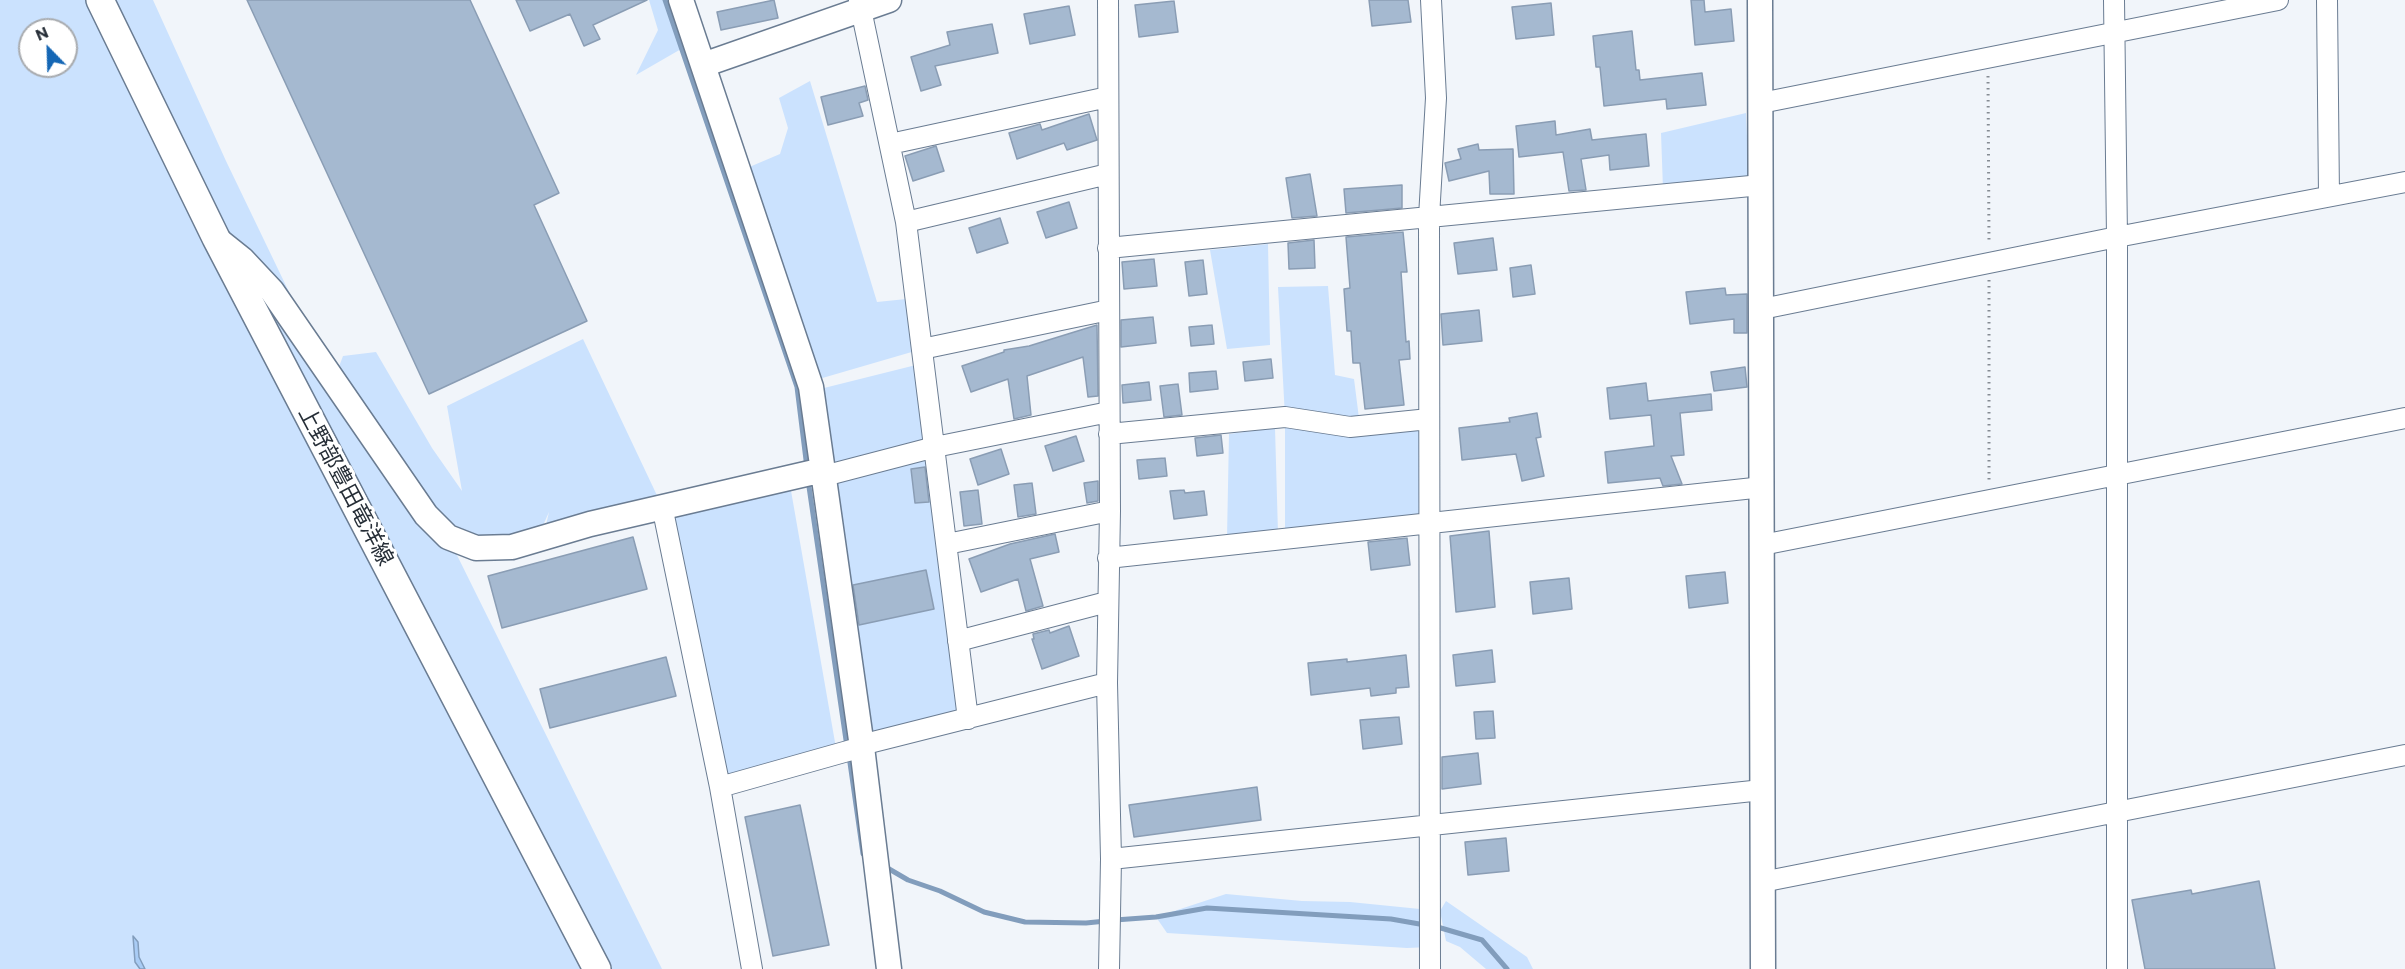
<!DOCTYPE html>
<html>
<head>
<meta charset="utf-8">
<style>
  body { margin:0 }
  #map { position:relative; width:2405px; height:969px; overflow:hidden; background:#f1f5fa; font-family:Commissioner,sans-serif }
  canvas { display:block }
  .north { position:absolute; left:18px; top:18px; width:60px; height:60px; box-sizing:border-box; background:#fff; border:2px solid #a8abaf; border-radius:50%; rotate:337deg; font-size:16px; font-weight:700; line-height:24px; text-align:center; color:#262e37 }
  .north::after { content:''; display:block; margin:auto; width:21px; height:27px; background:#1567b5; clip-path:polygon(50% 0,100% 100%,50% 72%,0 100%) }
</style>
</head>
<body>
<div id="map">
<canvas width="2405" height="969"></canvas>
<div class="north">N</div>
</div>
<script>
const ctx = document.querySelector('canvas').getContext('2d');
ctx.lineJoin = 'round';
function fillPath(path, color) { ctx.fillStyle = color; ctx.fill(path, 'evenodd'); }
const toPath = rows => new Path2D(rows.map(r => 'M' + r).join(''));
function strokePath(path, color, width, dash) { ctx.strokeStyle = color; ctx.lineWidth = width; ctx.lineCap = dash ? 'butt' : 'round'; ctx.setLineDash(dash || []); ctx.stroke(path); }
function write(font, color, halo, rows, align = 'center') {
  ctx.font = font + ' Commissioner,"Noto Sans JP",sans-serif'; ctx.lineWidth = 6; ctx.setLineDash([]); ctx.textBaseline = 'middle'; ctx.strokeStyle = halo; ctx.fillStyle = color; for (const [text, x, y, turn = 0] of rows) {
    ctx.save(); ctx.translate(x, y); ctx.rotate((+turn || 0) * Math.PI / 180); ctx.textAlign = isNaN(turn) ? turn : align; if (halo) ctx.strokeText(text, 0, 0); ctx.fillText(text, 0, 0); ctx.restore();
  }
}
const green = toPath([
  [0,0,153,0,226,161,328,373,334,380,343,356,376,352,432,448,462,491,447,406,583,339,662,506,543,538,549,512,537,539,448,537,662,969,0,969],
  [30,30,66,30,66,66,30,66],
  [649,0,681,0,695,41,636,75,658,30],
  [810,81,877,302,916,298,922,349,819,379,747,168,780,154,788,128,779,98],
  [1746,113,1749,180,1663,189,1661,133],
  [1268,244,1270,345,1227,349,1210,250],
  [1328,286,1335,375,1354,379,1360,426,1429,419,1429,517,1285,531,1285,417,1278,287],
  [924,363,968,719,861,741,820,389],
  [1275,428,1278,533,1227,538,1229,434],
  [790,485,836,748,718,780,668,504],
  [1226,894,1302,901,1350,902,1430,910,1430,947,1407,948,1167,933,1156,917],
  [1446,901,1527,957,1533,969,1486,969,1460,947,1446,941,1440,911]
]);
const water = toPath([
  [133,936,138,942,139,957,145,969,140,969,135,962,133,936]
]);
const stream = toPath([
  [665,0,797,387,807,468],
  [808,480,847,747],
  [849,756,863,854],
  [884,866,908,880,940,891,984,912,1025,922,1086,923,1106,921],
  [1115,920,1156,917,1207,908,1391,919,1425,925],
  [1434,926,1482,940,1507,969]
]);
const building = toPath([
  [247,0,470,0,559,193,534,205,587,321,429,394,247,0],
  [516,0,647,0,593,25,600,39,584,46,570,14,530,31,516,0],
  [774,0,778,18,721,30,717,12,774,0],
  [1369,0,1408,0,1411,22,1372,26,1369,0],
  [1691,0,1704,0,1705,12,1731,9,1734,41,1695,45,1691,0],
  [1174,1,1178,32,1139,37,1135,5,1174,1],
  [1551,3,1554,35,1516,39,1512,7,1551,3],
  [1069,6,1075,35,1030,44,1024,14,1069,6],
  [992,24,998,53,935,66,941,85,921,91,911,57,950,45,947,32,992,24],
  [1632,31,1636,70,1639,70,1640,80,1702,73,1706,105,1667,109,1666,99,1604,106,1600,67,1596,67,1593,36,1632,31],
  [865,86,868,100,859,103,863,116,828,125,821,97,865,86],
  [1089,114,1097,140,1067,150,1064,143,1017,159,1009,133,1040,124,1042,130,1089,114],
  [1555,121,1556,135,1590,129,1592,140,1646,134,1649,166,1610,170,1609,155,1581,159,1586,190,1569,191,1563,152,1519,157,1516,126,1555,121],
  [1478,144,1479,150,1513,149,1514,194,1490,194,1489,171,1449,181,1445,163,1461,159,1458,149,1478,144],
  [936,146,944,171,913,181,905,156,936,146],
  [1310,174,1317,216,1292,218,1286,178,1310,174],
  [1402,185,1402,208,1346,213,1344,189,1402,185],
  [1069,202,1077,228,1046,238,1037,212,1069,202],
  [1000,218,1008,243,977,253,969,228,1000,218],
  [1403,232,1407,272,1401,272,1406,342,1409,341,1410,359,1399,360,1404,405,1365,409,1360,363,1353,363,1351,331,1347,331,1344,289,1350,288,1346,237,1403,232],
  [1493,238,1497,270,1458,274,1454,243,1493,238],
  [1314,240,1315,268,1289,269,1288,243,1314,240],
  [1154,259,1157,286,1124,289,1122,262,1154,259],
  [1203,260,1207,294,1189,296,1185,262,1203,260],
  [1531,265,1535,294,1513,297,1510,268,1531,265],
  [1725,288,1726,295,1747,294,1747,333,1734,333,1734,319,1690,324,1686,292,1725,288],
  [1479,310,1482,341,1443,345,1441,314,1479,310],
  [1153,317,1156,343,1121,347,1121,320,1153,317],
  [1097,325,1098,396,1088,397,1083,357,1027,376,1031,415,1014,419,1008,379,971,392,962,366,1004,352,1004,350,1029,346,1097,325],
  [1212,325,1214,344,1191,346,1189,327,1212,325],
  [1271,359,1273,378,1245,381,1243,362,1271,359],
  [1745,367,1747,387,1714,391,1711,372,1745,367],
  [1216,371,1218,389,1190,392,1189,373,1216,371],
  [1149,382,1151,400,1123,403,1122,385,1149,382],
  [1646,383,1648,401,1711,394,1712,410,1680,413,1684,455,1671,456,1682,484,1663,486,1660,478,1608,483,1605,452,1654,446,1651,415,1610,419,1607,388,1646,383],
  [1178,384,1182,415,1164,417,1160,386,1178,384],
  [1537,413,1541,437,1536,438,1544,476,1522,481,1516,454,1462,460,1459,428,1510,422,1509,418,1537,413],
  [1221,435,1223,453,1197,456,1195,438,1221,435],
  [1076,436,1084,461,1053,471,1045,446,1076,436],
  [1001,449,1009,474,978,485,970,459,1001,449],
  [1165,458,1167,476,1139,479,1137,460,1165,458],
  [925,467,929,502,915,503,911,469,925,467],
  [1098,481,1098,501,1087,503,1084,483,1098,481],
  [1032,483,1036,514,1018,517,1014,485,1032,483],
  [978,490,982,524,964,526,960,492,978,490],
  [1184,490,1185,493,1204,491,1207,515,1174,519,1170,491,1184,490],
  [1489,531,1495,607,1456,612,1450,536,1489,531],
  [1055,534,1059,552,1030,559,1043,606,1026,611,1018,579,981,592,969,559,1010,544,1055,534],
  [633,537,647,589,502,628,488,576,633,537],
  [1407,538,1410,565,1371,570,1368,542,1407,538],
  [926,570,934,609,859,625,853,585,926,570],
  [1725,572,1728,603,1689,608,1686,576,1725,572],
  [1569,578,1572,609,1533,614,1530,582,1569,578],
  [1069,626,1079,656,1042,669,1032,639,1034,639,1033,634,1049,630,1050,633,1069,626],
  [1492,650,1495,682,1456,686,1453,655,1492,650],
  [1406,655,1409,687,1396,688,1396,693,1371,696,1370,688,1311,695,1308,663,1347,659,1347,662,1406,655],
  [666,657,676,696,550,728,540,689,666,657],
  [1493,711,1495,738,1476,739,1474,712,1493,711],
  [1399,717,1402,744,1363,749,1360,720,1399,717],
  [1478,753,1481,784,1442,789,1442,757,1478,753],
  [1257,787,1261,820,1134,837,1129,805,1257,787],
  [800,805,829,945,773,956,745,817,800,805],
  [1506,838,1509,871,1468,875,1465,842,1506,838],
  [2259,881,2275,969,2145,969,2132,900,2191,890,2192,894,2259,881]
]);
const path = toPath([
  [1988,76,1989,243],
  [1989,280,1989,480]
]);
const minor = toPath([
  [859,0,906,222,968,719],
  [1108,0,1110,511,1107,683,1111,859,1109,969],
  [2114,0,2117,237,2117,969],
  [2327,0,2329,196],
  [1761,103,2278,0],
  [890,144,1108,97],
  [906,222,1108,174],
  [1108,248,1761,185],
  [1762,309,2117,237,2405,182],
  [922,349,1109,310],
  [1109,434,1285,417,1350,427,1429,419],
  [824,476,935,447,1109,412],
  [662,506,720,787,752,969],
  [947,544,1110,511],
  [1762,545,2405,418],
  [1108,558,1763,487],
  [958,641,1107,602],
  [720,787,862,747,869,743,1107,683],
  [1111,859,1762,790],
  [1762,882,2405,755],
  [1430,969,1429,217,1436,98,1431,0]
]);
const tertiary = toPath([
  [681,0,811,387,862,747,889,969],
  [1760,0,1763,969],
  [703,65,889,0],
  [217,239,242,259,272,291,426,515,448,537,476,548,512,547,590,524,823,470]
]);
const secondary = toPath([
  [100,0,216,238,597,969]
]);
const streetNames = [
  ["上野部豊田竜洋線",346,486,62]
];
fillPath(green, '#cbe2fe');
fillPath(water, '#a9ccf5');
strokePath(water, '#829dbc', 1.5);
strokePath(stream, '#829dbc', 5);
fillPath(building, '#a5b9d0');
strokePath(building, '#8a9db4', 1.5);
strokePath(minor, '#6a7c92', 22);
strokePath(tertiary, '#6a7c92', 27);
strokePath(secondary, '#6a7c92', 30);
strokePath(path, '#868c93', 3, [1.5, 4.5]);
strokePath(minor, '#fff', 20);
strokePath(tertiary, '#fff', 24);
strokePath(secondary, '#fff', 27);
write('22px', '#262e37', '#fff', streetNames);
</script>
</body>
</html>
